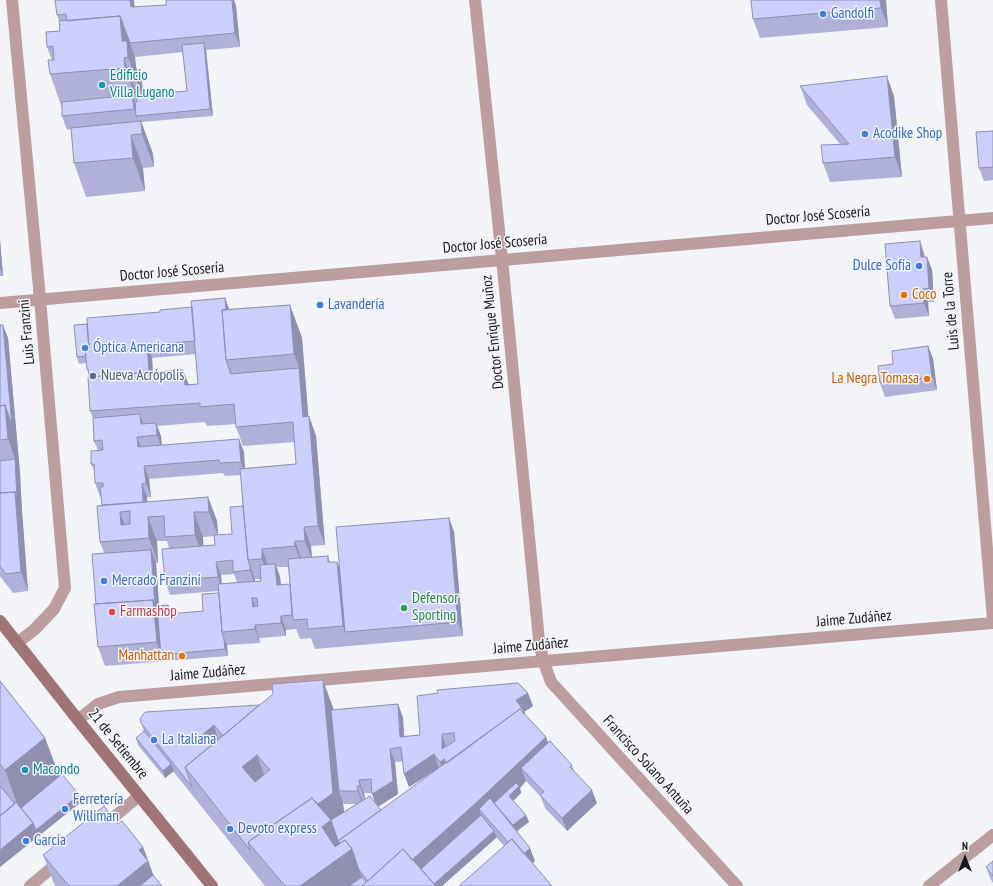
<!DOCTYPE html>
<html>
<head>
<meta charset="utf-8">
<style>
  body { margin:0 }
  #map { position:relative; width:993px; height:886px; overflow:hidden; background:#f3f4f7; font-family:"PT Sans Narrow",sans-serif }
  canvas { display:block }
  .north { position:absolute; left:945px; top:838px; width:40px; height:40px; -webkit-text-stroke:3px #f3f4f7; paint-order:stroke; rotate:0deg; font-size:11px; font-weight:700; line-height:16px; text-align:center; color:#18181a }
  .north::after { content:''; display:block; margin:auto; width:14px; height:18px; background:#18181a; clip-path:polygon(50% 0,100% 100%,50% 72%,0 100%) }
</style>
</head>
<body>
<div id="map">
<canvas width="993" height="886"></canvas>
<div class="north">N</div>
</div>
<script>
const ctx = document.querySelector('canvas').getContext('2d');
ctx.lineJoin = 'round';
const toPath = rows => new Path2D(rows.map(r => 'M' + r).join(''));
function strokePath(path, color, width, dash) { ctx.strokeStyle = color; ctx.lineWidth = width; ctx.lineCap = dash ? 'butt' : 'round'; ctx.setLineDash(dash || []); ctx.stroke(path); }
function fillPath(path, color) { ctx.fillStyle = color; ctx.fill(path, 'evenodd'); }
function write(font, color, halo, rows, align = 'center') {
  ctx.font = font + ' "PT Sans Narrow",sans-serif'; ctx.lineWidth = 3; ctx.setLineDash([]); ctx.textBaseline = 'middle'; ctx.strokeStyle = halo; ctx.fillStyle = color; for (const [text, x, y, turn = 0] of rows) {
    ctx.save(); ctx.translate(x, y); ctx.rotate((+turn || 0) * Math.PI / 180); ctx.textAlign = isNaN(turn) ? turn : align; if (halo) ctx.strokeText(text, 0, 0); ctx.fillText(text, 0, 0); ctx.restore();
  }
}
const street = toPath([
  [12,0,40,299,65,588,54,609,34,630,17,643],
  [475,0,502,259,539,640,543,660,551,682,737,886],
  [941,0,993,620],
  [0,303,993,218],
  [78,720,98,704,119,697,993,623],
  [102,827,139,796],
  [30,886,61,860],
  [929,886,993,835]
]);
const secondary = toPath([
  [0,621,78,720,212,886]
]);
const wall = toPath([
  [134,0,134,7,166,5,166,0,234,0,236,6,240,47,206,50,213,116,141,122,153,154,154,167,143,168,145,191,86,197,74,163,71,129,67,130,62,116,62,108,50,74,52,60,47,47,60,31,59,21,57,15],
  [183,52,187,91,143,95,142,82,136,67,135,57],
  [886,0,888,27,760,38,753,19],
  [800,86,894,96,902,177,830,182,823,163,840,144,807,105],
  [993,131,993,180,984,181,979,168],
  [0,240,3,276,0,276],
  [920,241,925,257,927,257,932,270,934,302,928,302,929,316,895,319,890,306],
  [225,298,229,309,290,305,302,338,308,416,309,416,316,436,325,545,311,546,312,557,328,556,330,562,337,562,340,568,454,531,463,636,315,649,311,638,300,639,296,629,286,630,286,636,259,638,260,643,227,645,228,656,105,666,98,647,96,604,104,553,100,542,102,505,101,497,100,497,95,483,95,472,91,464,98,450,94,441,93,418,90,411,89,373,87,369,87,363,79,364,77,357,87,324,160,312,192,307],
  [196,354,198,384,189,385,183,370,153,372,152,358],
  [205,422,207,426,236,424,236,427,243,446,295,442,296,464,245,468,244,452,162,445,161,436,157,426],
  [223,473,225,476,241,475,243,506,232,534,218,535,217,521,208,497,147,502,147,497,151,497,149,479],
  [214,536,215,545,203,546,203,537],
  [157,541,167,541,169,548,165,581,170,595,218,591,219,593,203,611,171,614,171,612,159,606,156,563,158,563],
  [277,567,288,567,290,584,281,585,280,577],
  [234,574,237,582,222,584,221,575],
  [255,579,260,579,261,581,255,581],
  [0,325,8,338,20,473,22,511,28,591,13,593,0,576],
  [928,346,933,359,937,390,885,397,880,383,893,364],
  [0,681,45,738,59,777,81,802,0,867],
  [398,704,403,718,404,736,420,735,533,706,524,712,526,716,546,737,548,743,572,765,574,771,597,803,567,831,545,808,541,797,526,781,520,788,521,793,513,801,526,815,529,822,517,831,535,861,504,846,496,837,497,837,442,886,265,886,173,771,165,778,138,745,136,738,144,731,141,723,334,710],
  [403,761,409,787,439,768,381,810,378,807,398,794,395,762],
  [364,793,372,793,376,803,365,799],
  [343,803,344,804,357,804,344,812],
  [118,824,143,847,154,876,162,886,55,886,43,855],
  [993,861,993,883,991,880,986,867]
]);
const shadedWall = toPath([
  [130,0,134,0,136,21,131,7],
  [232,0,234,0,236,6,240,47,235,33],
  [880,0,886,0,888,27,881,8],
  [120,16,135,57,136,67,142,82,143,98,122,41],
  [204,43,206,50,213,116,210,109],
  [124,58,139,99,140,109,125,68],
  [887,76,894,96,902,177,895,157],
  [132,95,137,109,136,116,139,123,134,109],
  [141,121,153,154,154,167,142,134],
  [131,135,143,168,145,191,133,158],
  [0,240,3,276,0,268],
  [920,241,924,255,926,270,921,257],
  [927,257,932,270,934,302,929,288],
  [923,289,928,302,929,316,924,303],
  [225,298,232,317,230,359],
  [290,305,302,338,310,436,303,417,299,368,294,354],
  [3,325,8,338,20,473,22,511,28,591,21,572,15,492,15,459,8,439,5,405],
  [147,345,152,358,154,392,150,378],
  [928,346,933,359,937,390,932,377],
  [183,370,190,389,192,404,185,385],
  [140,414,144,427,146,437,141,424],
  [309,416,316,436,325,545,318,526],
  [156,423,161,436,162,449,157,435],
  [137,437,142,450,138,447],
  [239,439,244,452,245,475,241,462],
  [144,466,149,479,151,497,146,483],
  [142,484,147,497,148,518,144,505],
  [208,497,217,521,218,536,209,512],
  [120,512,129,537,121,525],
  [194,512,203,537,204,559,195,535],
  [148,517,157,541,158,563,149,538],
  [449,518,454,531,463,636,458,622],
  [304,527,311,546,312,560,305,541],
  [295,541,302,561,302,565,295,546],
  [262,549,269,568,269,578,262,559],
  [151,550,156,563,160,619,155,606],
  [216,562,221,575,222,590,218,577],
  [337,562,344,581,345,632,343,626],
  [275,564,280,577,282,599,277,585],
  [250,566,255,579,255,584,250,570],
  [252,598,257,611,253,607],
  [153,600,160,619,161,655,157,642],
  [168,605,171,612,171,621,169,614],
  [281,616,286,630,286,636,281,623],
  [255,625,259,638,260,643,255,629],
  [224,639,227,645,228,656,225,649],
  [323,680,335,713,339,791,343,803,346,827,336,833,343,855,385,815,354,855,365,886,300,886,275,874],
  [528,693,533,706,521,714,516,700],
  [398,704,403,718,405,750,400,737],
  [214,725,218,739,208,748,203,734],
  [442,734,446,747,442,749],
  [546,737,553,756,521,768,526,781,520,788,521,793,511,803,479,809,483,822,417,881,382,886],
  [45,738,62,783,19,809,5,770],
  [390,749,395,762,398,794,377,807,372,794],
  [434,754,439,768,409,787,404,774],
  [257,755,269,788,254,800,242,767],
  [444,759,449,773,445,776,440,762],
  [171,764,174,771,165,778,163,771],
  [359,780,364,793,365,800,360,786],
  [357,786,362,800,362,804,358,791],
  [592,790,597,803,567,831,562,818],
  [79,795,81,802,0,867,0,850,33,823],
  [526,815,529,822,513,834,511,827],
  [494,831,497,837,442,886,432,886],
  [143,847,157,886,117,886,139,850],
  [530,848,535,861,526,870,521,857]
]);
const building = toPath([
  [55,0,130,0,131,7,166,5,166,0,232,0,235,33,130,43,120,16,67,21,66,14,57,15,55,0],
  [751,0,880,0,881,8,753,19,751,0],
  [120,16,122,41,127,41,128,57,124,58,125,68,50,74,48,60,54,60,53,46,47,47,46,32,60,31,59,21,120,16],
  [204,43,210,109,136,116,135,102,137,102,137,95,187,91,182,45,204,43],
  [887,76,895,157,823,163,821,145,849,144,800,86,887,76],
  [132,95,134,109,62,116,62,102,132,95],
  [141,121,142,134,131,135,133,158,74,163,71,128,141,121],
  [993,131,993,167,979,168,976,132,993,131],
  [920,241,921,257,927,257,929,288,923,289,924,303,890,306,885,244,920,241],
  [225,298,226,310,222,310,226,360,231,374,299,368,303,417,309,416,318,526,304,527,305,541,295,541,295,546,262,549,262,559,248,560,240,469,296,464,293,422,236,427,234,404,200,407,200,403,90,411,88,377,183,370,185,385,198,384,191,301,225,298],
  [290,305,294,354,226,360,222,310,290,305],
  [192,307,195,341,147,345,149,372,89,377,88,369,87,369,85,350,89,349,87,318,160,312,160,310,192,307],
  [87,324,89,349,85,350,86,356,77,357,74,325,87,324],
  [0,325,3,325,12,425,5,405,0,406,0,325],
  [928,346,932,377,880,383,878,366,893,364,892,351,928,346],
  [5,405,8,439,0,440,0,406,5,405],
  [140,414,141,424,156,423,157,435,137,437,138,447,239,439,241,462,220,463,219,460,144,466,146,483,142,484,143,502,102,505,100,487,103,487,103,483,95,483,94,464,91,464,91,451,103,450,102,440,94,441,93,418,140,414],
  [15,459,17,498,15,492,0,493,0,461,15,459],
  [15,492,21,572,6,574,0,566,0,493,15,492],
  [208,497,209,512,194,512,195,535,165,537,164,516,148,517,149,538,100,542,97,506,208,497],
  [130,511,130,524,121,525,120,512,130,511],
  [243,506,248,560,250,566,250,570,233,572,233,560,216,562,218,577,165,581,162,549,215,545,214,535,232,534,230,507,243,506],
  [449,518,458,622,345,632,336,527,449,518],
  [151,550,155,606,153,600,96,604,92,554,151,550],
  [328,556,328,562,337,562,343,626,308,629,307,619,293,620,288,559,328,556],
  [275,564,277,585,290,584,292,615,281,616,281,623,255,625,255,629,222,632,218,584,261,581,260,565,275,564],
  [252,598,257,598,258,606,253,607,252,598],
  [219,593,222,632,224,639,225,649,161,655,157,606,168,605,169,614,203,611,202,594,219,593],
  [153,600,157,642,98,647,94,604,153,600],
  [323,680,333,793,318,804,312,798,248,842,250,850,185,767,273,694,272,684,323,680],
  [257,755,270,770,255,782,242,767,257,755],
  [0,681,45,738,5,770,0,764,0,681],
  [518,683,528,693,516,700,525,713,524,714,520,709,447,763,444,759,440,762,434,754,404,774,401,747,390,749,393,781,372,794,371,779,359,780,360,786,357,786,358,791,339,791,331,710,398,704,400,737,420,735,417,696,438,693,437,690,518,683],
  [454,733,455,741,442,749,442,734,454,733],
  [259,705,223,736,214,725,203,734,212,745,185,767,192,787,141,723,140,719,144,713,146,712,259,705],
  [520,709,546,737,476,803,412,860,403,849,368,881,359,870,352,849,345,840,340,843,338,841,520,709],
  [144,731,171,764,163,771,136,738,144,731],
  [550,741,572,765,570,767,592,790,562,818,540,795,544,792,521,768,550,741],
  [62,774,79,795,36,830,33,823,21,808,62,774],
  [516,783,519,786,509,796,526,815,513,825,494,803,516,783],
  [0,786,15,804,0,816,0,786],
  [370,796,381,810,338,841,331,820,370,796],
  [312,798,331,820,322,827,335,847,345,840,352,849,300,886,285,886,248,842,312,798],
  [490,798,530,848,524,854,512,839,508,842,479,809,490,798],
  [16,802,33,823,0,850,0,816,16,802],
  [104,806,118,824,122,821,143,847,139,850,148,861,117,886,69,886,43,855,104,806],
  [481,815,494,831,434,884,421,869,481,815],
  [512,839,552,886,459,886,512,839],
  [403,849,436,886,362,886,403,849],
  [993,861,993,876,986,867,993,861],
  [153,875,162,886,140,886,153,875],
  [362,877,366,882,362,886,349,886,362,877]
]);
const markers = [
  [823,14,4,"#3f7fe0"],
  [102,85,4,"#0f9aa8"],
  [865,134,4,"#3f7fe0"],
  [919,266,4,"#3f7fe0"],
  [904,295,4,"#e8710a"],
  [320,305,4,"#3f7fe0"],
  [85,348,4,"#3f7fe0"],
  [93,376,4,"#5c6f8a"],
  [927,379,4,"#e8710a"],
  [104,581,4,"#3f7fe0"],
  [404,608,4,"#2e9e5b"],
  [112,612,4,"#e0444e"],
  [182,656,4,"#e8710a"],
  [154,740,4,"#3f7fe0"],
  [25,770,4,"#0f9aa8"],
  [65,809,4,"#3f7fe0"],
  [230,829,4,"#3f7fe0"],
  [26,841,4,"#3f7fe0"]
];
const shopNames = [
  ["Gandolfi",831,14],
  ["Acodike Shop",873,134],
  ["Dulce Sofía",911,266,"right"],
  ["Lavandería",328,305],
  ["Óptica Americana",93,348],
  ["Mercado Franzini",112,581],
  ["La Italiana",162,740],
  ["Ferretería",73,800],
  ["Williman",73,817],
  ["Devoto express",238,829],
  ["Garcia",34,841]
];
const cultureNames = [
  ["Edificio",110,76],
  ["Villa Lugano",110,93],
  ["Macondo",33,770]
];
const streetNames = [
  ["Doctor José Scosería",818,216,-5],
  ["Doctor José Scosería",495,244,-5],
  ["Doctor José Scosería",172,272,-5],
  ["Luis de la Torre",951,311,-95],
  ["Luis Franzini",27,332,-95],
  ["Doctor Enrique Muñoz",493,332,-96],
  ["Jaime Zudáñez",854,619,-5],
  ["Jaime Zudáñez",531,646,-5],
  ["Jaime Zudáñez",208,673,-5],
  ["21 de Setiembre",118,744,51],
  ["Francisco Solano Antuña",648,765,48]
];
const foodNames = [
  ["Coco",912,295,"left"],
  ["La Negra Tomasa",919,379],
  ["Manhattan",174,656]
];
const serviceNames = [
  ["Nueva Acrópolis",101,376]
];
const leisureNames = [
  ["Defensor",412,599],
  ["Sporting",412,616]
];
const healthNames = [
  ["Farmashop",120,612]
];
strokePath(street, '#bc9ea0', 12);
strokePath(secondary, '#9f7477', 12);
fillPath(wall, '#afb1d9');
fillPath(shadedWall, '#8f90b0');
fillPath(building, '#cccefc');
strokePath(building, '#8f90b0', 1);
for (const [x, y, r, color] of markers) { const dot = new Path2D(); dot.arc(x, y, r, 0, 2 * Math.PI); ctx.fillStyle = color; ctx.fill(dot); strokePath(dot, '#f3f4f7', 1.5); }
write('15px', '#366cbe', '#f3f4f7', shopNames, 'left');
write('15px', '#0d838f', '#f3f4f7', cultureNames, 'left');
write('15px', '#18181a', '#f3f4f7', streetNames);
write('15px', '#c56008', '#f3f4f7', foodNames, 'right');
write('15px', '#4e5e75', '#f3f4f7', serviceNames, 'left');
write('15px', '#27864d', '#f3f4f7', leisureNames, 'left');
write('15px', '#be3a42', '#f3f4f7', healthNames, 'left');
</script>
</body>
</html>
